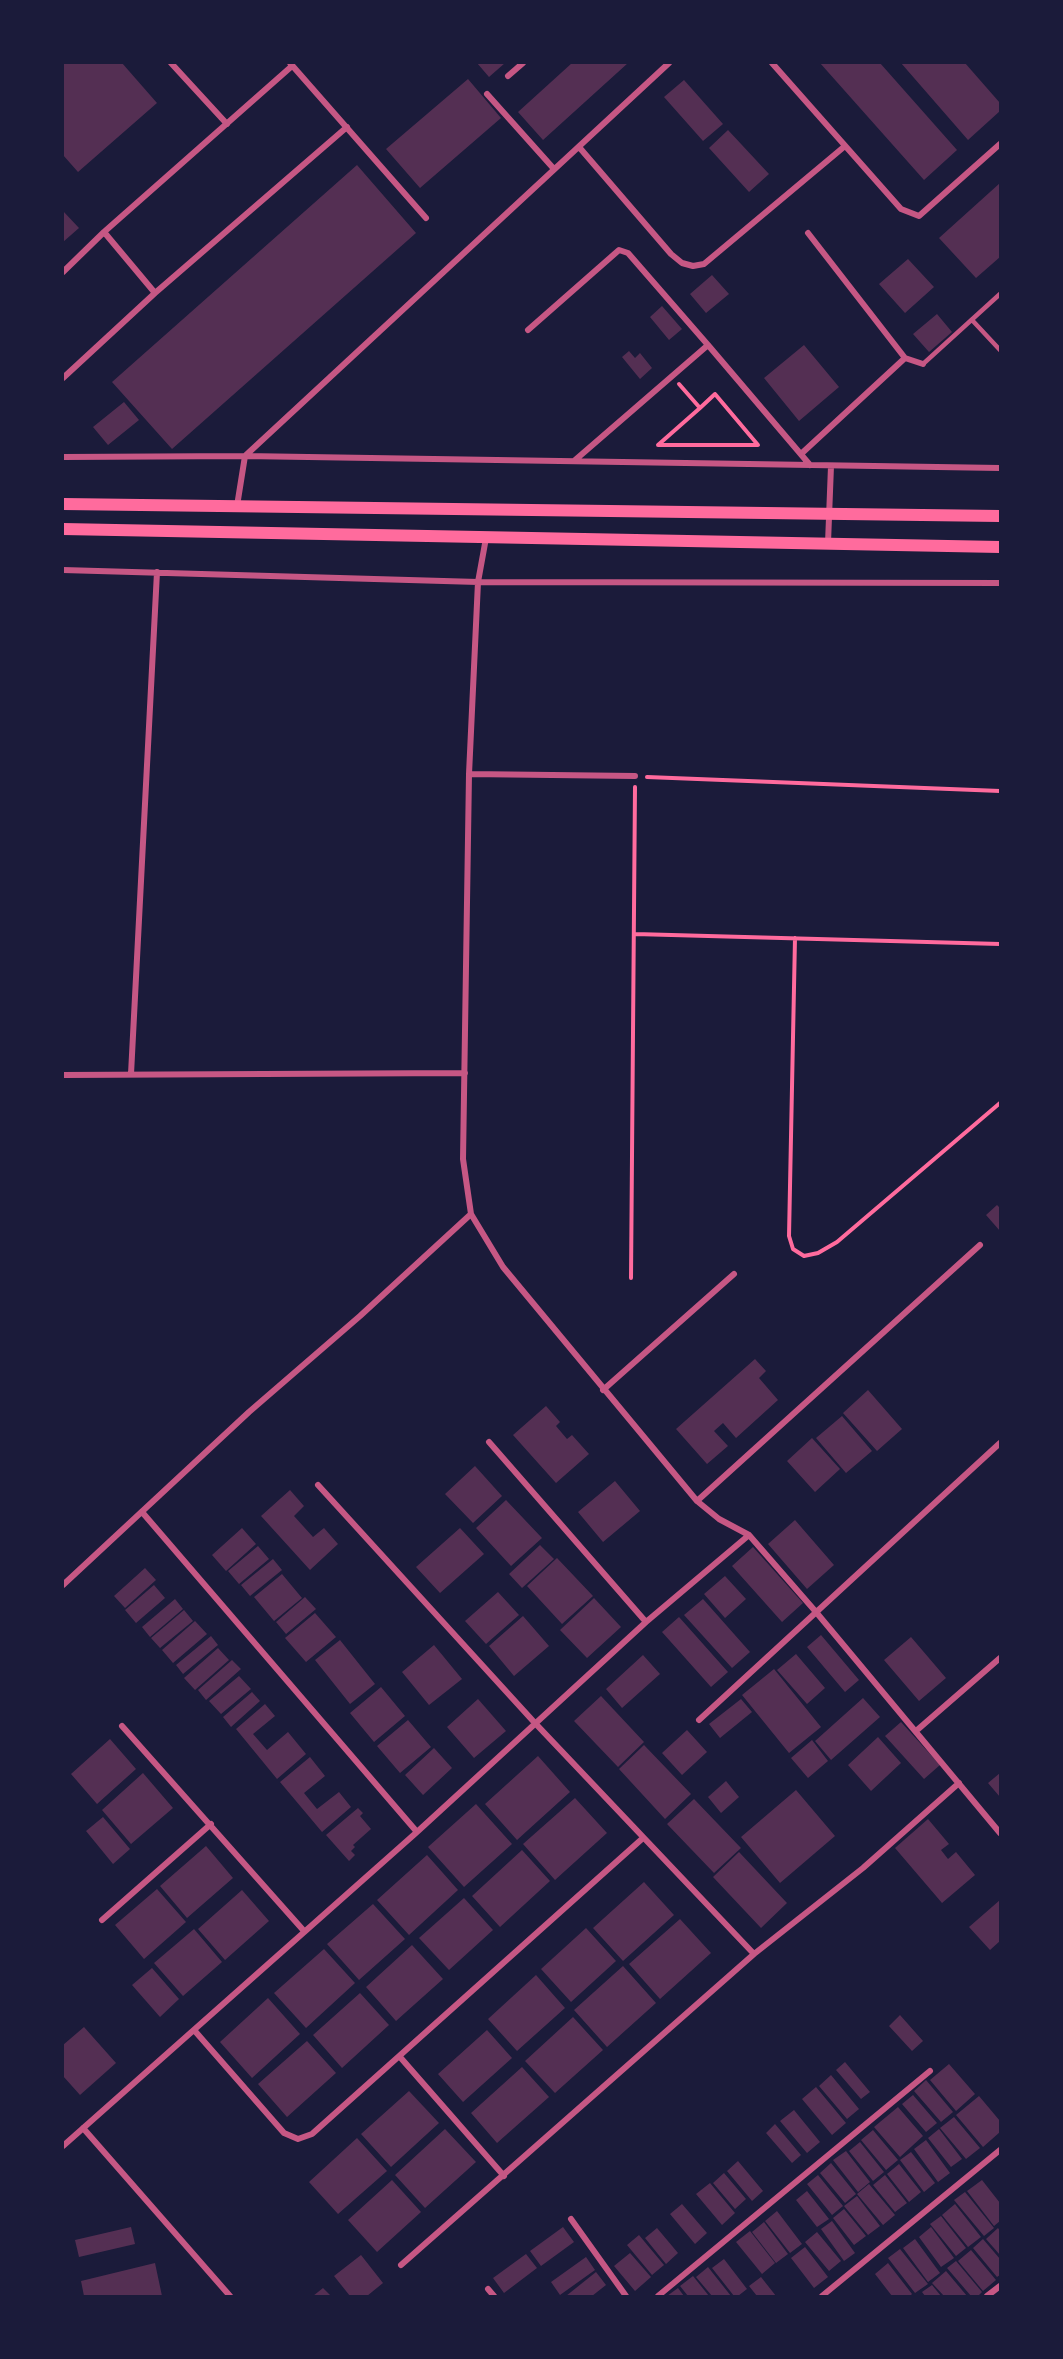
<!DOCTYPE html>
<html>
<head>
<meta charset="utf-8">
<style>
  body { margin:0 }
  #map { position:relative; width:1063px; height:2359px; overflow:hidden; background:#1b1b3a; font-family:Cabin,sans-serif }
  canvas { display:block }
  .frame { position:absolute; inset:0; border:64px solid #1b1b3a; pointer-events:none }
</style>
</head>
<body>
<div id="map">
<canvas width="1063" height="2359"></canvas>
<div class="frame"></div>
</div>
<script>
const ctx = document.querySelector('canvas').getContext('2d');
ctx.lineJoin = 'round';
function fillPath(path, color) { ctx.fillStyle = color; ctx.fill(path, 'evenodd'); }
const toPath = rows => new Path2D(rows.map(r => 'M' + r).join(''));
function strokePath(path, color, width, dash) { ctx.strokeStyle = color; ctx.lineWidth = width; ctx.lineCap = dash ? 'butt' : 'round'; ctx.setLineDash(dash || []); ctx.stroke(path); }
const building = toPath([
  [63,63,122,63,157,103,78,172,63,155],
  [477,63,505,63,489,77],
  [572,63,628,63,543,140,518,112],
  [820,63,880,63,957,150,924,180],
  [901,63,965,63,1000,103,1000,111,968,140],
  [468,79,501,118,420,188,386,149],
  [684,80,723,124,703,141,664,97],
  [728,130,769,174,749,192,709,148],
  [357,165,416,233,172,449,112,382],
  [1000,183,1000,257,976,278,939,238],
  [63,211,79,228,63,242],
  [908,259,934,287,905,313,879,284],
  [712,275,729,294,706,313,690,294],
  [662,306,682,329,669,340,650,317],
  [937,314,952,332,929,352,913,334],
  [804,345,839,387,799,421,764,378],
  [629,351,635,358,640,353,652,368,640,379,622,357],
  [124,402,139,420,108,445,93,427],
  [997,1205,1000,1208,1000,1231,986,1215],
  [755,1359,766,1371,759,1378,778,1400,736,1438,723,1423,714,1431,728,1446,707,1464,676,1429],
  [868,1390,902,1429,877,1451,843,1413],
  [546,1406,560,1422,556,1426,567,1439,572,1435,589,1454,556,1483,513,1435],
  [842,1416,872,1451,846,1473,816,1438],
  [812,1438,840,1469,815,1492,787,1461],
  [475,1466,502,1496,473,1523,445,1494],
  [615,1481,640,1511,603,1542,578,1512],
  [290,1490,304,1506,294,1516,313,1537,324,1528,338,1544,310,1570,261,1516],
  [506,1500,542,1538,511,1566,476,1528],
  [795,1520,834,1565,807,1589,768,1544],
  [242,1528,256,1544,226,1571,212,1555],
  [460,1528,484,1554,440,1593,416,1567],
  [540,1545,554,1559,522,1588,509,1574],
  [258,1546,269,1559,239,1584,228,1571],
  [753,1547,803,1603,782,1622,732,1566],
  [557,1558,593,1596,562,1624,527,1586],
  [273,1559,282,1570,250,1596,241,1585],
  [145,1568,156,1580,125,1608,114,1596],
  [282,1574,302,1598,274,1621,254,1597],
  [725,1576,746,1599,725,1618,704,1594],
  [154,1585,165,1598,136,1623,125,1610],
  [498,1592,519,1615,486,1644,465,1621],
  [305,1597,316,1609,286,1634,276,1622],
  [594,1598,621,1627,587,1658,560,1630],
  [175,1599,183,1609,150,1637,142,1627],
  [703,1599,750,1652,732,1668,684,1615],
  [184,1610,193,1621,160,1648,151,1638],
  [315,1613,336,1637,306,1662,285,1638],
  [523,1616,549,1646,514,1676,489,1646],
  [679,1617,728,1672,711,1687,662,1632],
  [195,1621,207,1634,173,1663,162,1650],
  [821,1635,859,1680,845,1692,807,1647],
  [211,1636,218,1645,183,1674,176,1665],
  [911,1637,946,1678,919,1701,884,1660],
  [340,1640,375,1684,350,1704,315,1660],
  [434,1645,462,1679,429,1705,402,1672],
  [218,1648,229,1660,195,1690,184,1678],
  [796,1654,825,1688,807,1704,777,1670],
  [643,1655,660,1674,622,1708,606,1689],
  [232,1660,241,1669,206,1700,198,1690],
  [774,1669,821,1727,789,1753,742,1695],
  [239,1676,251,1689,221,1714,209,1701],
  [381,1687,405,1716,374,1742,350,1713],
  [252,1692,260,1701,231,1727,223,1717],
  [601,1696,644,1742,618,1767,574,1721],
  [863,1698,880,1717,831,1760,815,1741],
  [478,1699,506,1731,474,1758,447,1727],
  [741,1699,752,1712,720,1738,709,1724],
  [265,1704,275,1716,253,1734,267,1750,288,1732,306,1754,277,1779,236,1729],
  [408,1720,431,1747,400,1773,377,1746],
  [901,1722,940,1765,924,1779,885,1736],
  [687,1730,707,1752,682,1775,662,1753],
  [878,1737,901,1763,871,1791,848,1765],
  [110,1739,136,1769,97,1804,71,1774],
  [812,1740,828,1761,808,1778,791,1758],
  [644,1745,691,1794,665,1819,619,1769],
  [434,1748,452,1768,423,1795,405,1775],
  [538,1756,570,1792,517,1840,485,1804],
  [310,1757,325,1776,304,1793,317,1809,339,1792,351,1807,322,1832,280,1782],
  [143,1773,173,1808,131,1844,102,1810],
  [1000,1773,1000,1797,988,1783],
  [726,1781,739,1797,721,1813,708,1797],
  [796,1790,835,1836,780,1883,741,1837],
  [575,1798,607,1833,555,1880,523,1844],
  [694,1799,741,1848,714,1873,667,1824],
  [476,1804,512,1844,464,1887,428,1847],
  [358,1808,363,1813,360,1816,371,1829,353,1845,355,1847,351,1851,355,1855,349,1861,326,1835],
  [103,1817,130,1849,113,1864,86,1831],
  [928,1819,949,1844,941,1850,948,1859,956,1852,975,1875,942,1903,895,1848],
  [206,1846,233,1878,187,1918,160,1886],
  [522,1850,550,1881,500,1927,472,1896],
  [739,1852,787,1903,761,1928,713,1877],
  [427,1855,458,1890,409,1935,377,1900],
  [644,1882,674,1915,623,1961,593,1928],
  [157,1889,186,1922,144,1959,115,1925],
  [242,1890,269,1921,225,1960,198,1929],
  [464,1898,493,1930,449,1970,419,1938],
  [1000,1900,1000,1941,990,1950,969,1927],
  [373,1904,405,1939,359,1980,327,1944],
  [680,1919,711,1953,660,1999,629,1964],
  [586,1928,616,1961,571,2002,541,1969],
  [194,1929,222,1962,183,1996,154,1963],
  [412,1945,443,1979,396,2021,366,1987],
  [324,1949,355,1983,306,2028,274,1993],
  [623,1966,656,2003,607,2047,574,2010],
  [152,1968,179,1999,160,2017,132,1985],
  [536,1975,565,2008,517,2051,488,2019],
  [360,1993,389,2025,342,2068,313,2035],
  [268,1998,300,2034,252,2078,220,2042],
  [900,2015,923,2041,912,2051,889,2026],
  [573,2017,603,2050,555,2093,525,2061],
  [84,2027,116,2063,80,2095,63,2076,63,2045],
  [487,2030,512,2058,463,2102,438,2074],
  [307,2041,336,2073,287,2117,258,2084],
  [845,2062,870,2092,861,2099,836,2070],
  [949,2064,975,2094,956,2111,930,2080],
  [522,2067,549,2097,497,2143,471,2113],
  [831,2075,859,2109,847,2119,819,2086],
  [926,2080,953,2112,941,2122,914,2091],
  [816,2087,846,2123,832,2135,802,2099],
  [409,2091,439,2123,391,2167,361,2134],
  [913,2095,937,2123,926,2132,902,2104],
  [979,2096,1000,2121,1000,2132,983,2147,956,2115],
  [898,2107,923,2136,900,2157,874,2127],
  [794,2110,820,2142,807,2153,780,2121],
  [954,2117,980,2148,966,2159,940,2128],
  [775,2124,801,2155,792,2163,766,2133],
  [445,2129,476,2162,425,2208,395,2175],
  [939,2129,962,2159,951,2167,928,2138],
  [873,2130,898,2160,886,2170,861,2140],
  [357,2138,387,2171,338,2214,309,2182],
  [926,2140,950,2173,938,2182,914,2149],
  [860,2142,884,2172,873,2181,849,2151],
  [846,2151,870,2182,858,2192,833,2160],
  [911,2152,935,2183,924,2192,900,2160],
  [738,2161,763,2191,752,2201,727,2171],
  [831,2163,856,2194,845,2203,820,2173],
  [899,2164,921,2192,909,2202,887,2174],
  [724,2173,746,2199,735,2209,713,2183],
  [818,2175,843,2206,832,2215,807,2184],
  [885,2175,907,2203,895,2212,873,2185],
  [392,2180,421,2212,377,2252,348,2220],
  [982,2180,1000,2203,1000,2221,994,2226,967,2191],
  [710,2183,735,2213,722,2225,696,2194],
  [869,2184,895,2215,883,2225,857,2194],
  [807,2191,829,2219,817,2227,796,2200],
  [965,2192,994,2228,984,2236,954,2200],
  [857,2196,880,2226,868,2235,844,2206],
  [682,2204,707,2233,695,2244,670,2214],
  [955,2204,981,2237,968,2247,942,2215],
  [844,2209,866,2236,854,2245,833,2218],
  [777,2211,802,2244,790,2253,765,2221],
  [941,2216,966,2248,956,2256,930,2224],
  [832,2221,855,2253,844,2261,821,2229],
  [764,2222,788,2254,776,2263,752,2232],
  [131,2227,135,2244,79,2257,75,2240],
  [563,2227,574,2242,541,2266,530,2251],
  [931,2227,954,2258,941,2267,919,2237],
  [657,2228,678,2253,666,2264,645,2238],
  [998,2228,1000,2231,1000,2255,986,2239],
  [750,2231,775,2263,762,2274,736,2242],
  [817,2232,841,2261,829,2271,805,2242],
  [639,2235,664,2265,652,2275,627,2245],
  [915,2239,940,2273,928,2282,903,2248],
  [983,2239,1000,2259,1000,2275,997,2277,973,2248],
  [805,2247,828,2277,814,2288,791,2258],
  [900,2249,928,2284,915,2293,888,2258],
  [971,2250,996,2280,983,2291,958,2261],
  [630,2253,651,2277,635,2291,614,2266],
  [526,2254,537,2268,504,2293,493,2278],
  [361,2255,383,2283,367,2296,350,2296,334,2276],
  [586,2257,595,2270,560,2295,551,2282],
  [724,2259,747,2289,738,2296,734,2296,712,2268],
  [956,2261,982,2292,978,2296,971,2296,947,2268],
  [155,2263,162,2296,84,2296,81,2281],
  [888,2263,912,2294,910,2296,892,2296,875,2274],
  [708,2267,731,2296,712,2296,696,2277],
  [946,2271,967,2296,944,2296,932,2283],
  [596,2272,606,2285,592,2296,566,2296],
  [693,2276,709,2296,688,2296,680,2286],
  [761,2277,776,2296,757,2296,749,2286],
  [932,2285,941,2296,925,2296,922,2292],
  [323,2288,331,2296,313,2296],
  [678,2288,684,2296,667,2296]
]);
const path = toPath([
  [679,384,700,408],
  [715,394,758,445,658,445,700,408,715,394],
  [647,777,1000,791],
  [635,934,1000,944],
  [795,938,789,1236,793,1249,804,1256,818,1253,837,1242,1000,1103],
  [631,1278,635,787]
]);
const service = toPath([
  [972,320,1000,350],
  [923,364,1000,294]
]);
const minor = toPath([
  [171,63,227,124],
  [290,63,426,218],
  [772,63,901,209,919,216,1000,144],
  [508,76,523,63],
  [487,94,554,169],
  [579,147,671,254,682,263,693,266,704,264,845,146],
  [104,232,155,293],
  [808,233,905,358,923,364],
  [63,272,104,232,292,66],
  [528,330,619,250,628,253,708,345],
  [63,378,155,293,347,127],
  [801,454,905,358],
  [63,457,245,456,1000,468],
  [574,461,708,345,810,465],
  [237,506,245,456,669,63],
  [486,538,478,582,469,774,463,1159,471,1214,503,1267,697,1501,719,1519,749,1535,816,1612,1000,1833],
  [828,543,831,466],
  [63,570,478,582,1000,583],
  [469,774,635,776],
  [131,1074,157,572],
  [63,1075,465,1073],
  [603,1390,734,1274],
  [489,1442,646,1622],
  [318,1485,534,1722,754,1954],
  [697,1501,980,1245],
  [142,1512,417,1832],
  [63,1585,249,1412,360,1316,471,1214],
  [699,1720,1000,1443],
  [122,1726,304,1931],
  [916,1731,1000,1658],
  [102,1920,211,1824],
  [194,2030,284,2133,298,2139,312,2134,643,1838],
  [400,2057,504,2176],
  [83,2128,230,2296],
  [63,2146,417,1832,646,1622,749,1535],
  [571,2219,626,2296],
  [401,2265,754,1954,863,1868,959,1783],
  [488,2289,494,2296],
  [658,2296,930,2071],
  [822,2296,1000,2150],
  [987,2296,1000,2286]
]);
const secondary = toPath([
  [63,504,1000,516],
  [63,529,1000,547]
]);
fillPath(building, '#542f53');
strokePath(path, '#ff6b9d', 4);
strokePath(service, '#c65784', 4.5);
strokePath(minor, '#c65784', 6);
strokePath(secondary, '#ff6b9d', 12);
</script>
</body>
</html>
